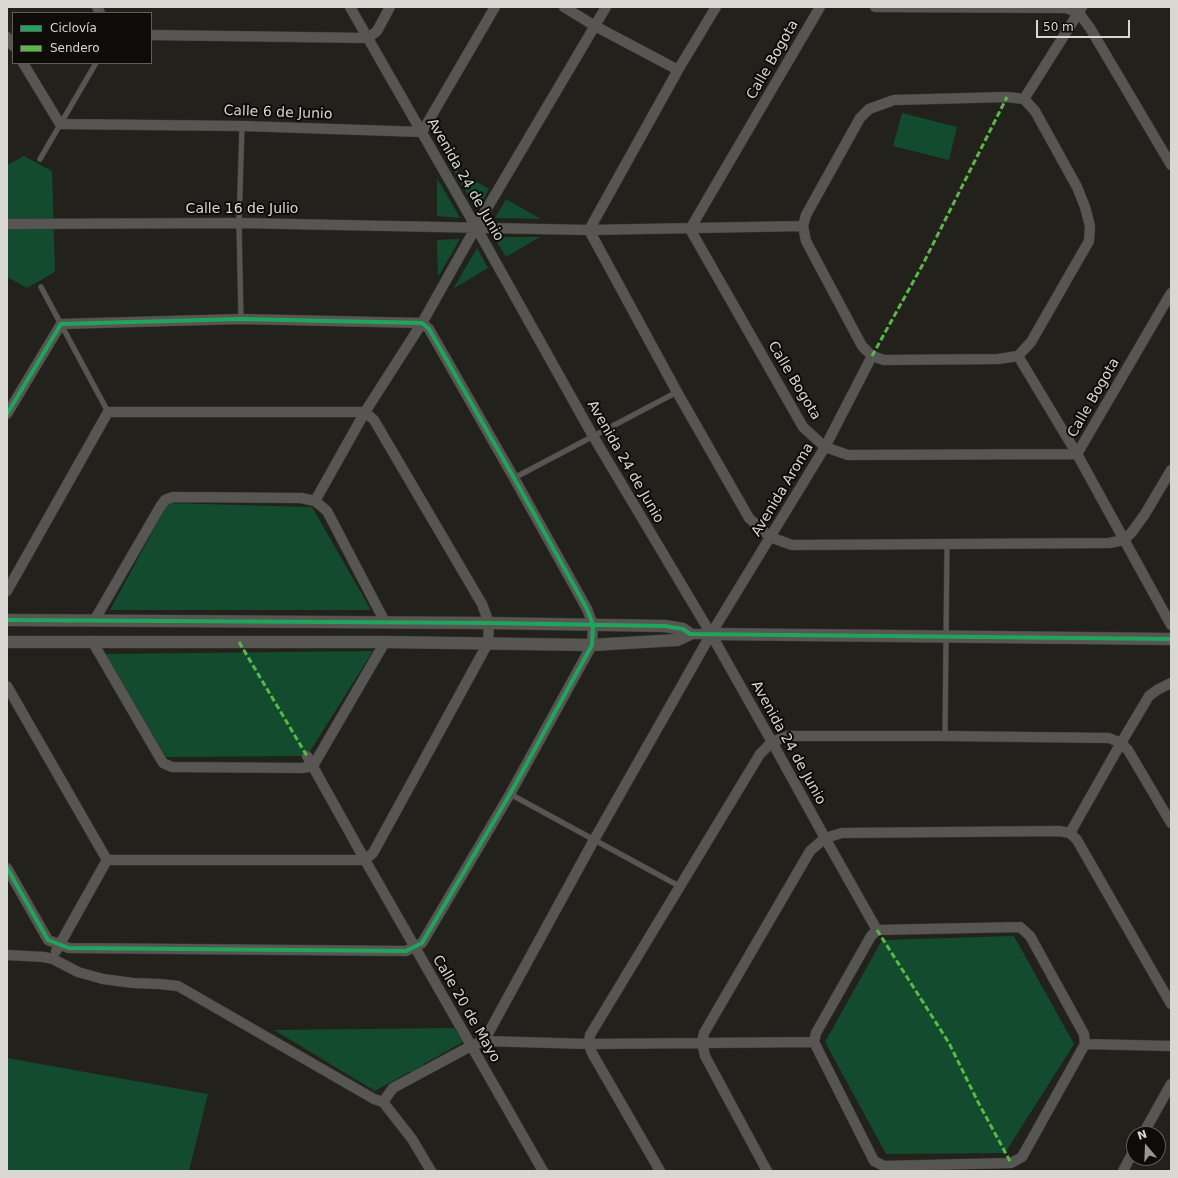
<!DOCTYPE html>
<html>
<head>
<meta charset="utf-8">
<style>
  body { margin:0 }
  #map { position:relative; width:1178px; height:1178px; overflow:hidden; background:#22211c; font-family:"DejaVu Sans",sans-serif }
  canvas { display:block }
  .frame { position:absolute; inset:0; border:8px solid #d9d7d1; pointer-events:none }
  .legend { position:absolute; left:12px; top:12px; width:140px; height:52px; box-sizing:border-box; background:#0d0c08; border:1px solid #5f5d58; margin:0; padding:5px 7px; list-style:none; font-size:12px; color:#d9d7d1 }
  .legend li { display:flex; align-items:center; gap:8px; height:20px }
  .legend b { width:20px; border:1px solid #5f5d58 }
  .north { position:absolute; left:1126px; top:1126px; width:40px; height:40px; box-sizing:border-box; background:#0d0c08; border:1px solid #5f5d58; border-radius:50%; rotate:341deg; font-size:11px; font-weight:700; line-height:16px; text-align:center; color:#d9d7d1 }
  .north::after { content:''; display:block; margin:auto; width:14px; height:18px; background:#999792; clip-path:polygon(50% 0,100% 100%,50% 72%,0 100%) }
  .scale { position:absolute; left:1036px; top:20px; width:94px; height:18px; box-sizing:border-box; border:2px solid #d9d7d1; border-top:0; padding-left:5px; font-size:12px; line-height:14px; white-space:nowrap; color:#d9d7d1; -webkit-text-stroke:3px #0d0c08; paint-order:stroke }
</style>
</head>
<body>
<div id="map">
<canvas width="1178" height="1178"></canvas>
<div class="frame"></div>
<ul class="legend">
<li><b style="height:5px;background:#20a55d"></b>Ciclovía</li>
<li><b style="height:5px;background:#58b947"></b>Sendero</li>
</ul>
<div class="north">N</div>
<div class="scale">50 m</div>
</div>
<script>
const ctx = document.querySelector('canvas').getContext('2d');
ctx.lineJoin = 'round';
function fillPath(path, color) { ctx.fillStyle = color; ctx.fill(path, 'evenodd'); }
const toPath = rows => new Path2D(rows.map(r => 'M' + r).join(''));
function strokePath(path, color, width, dash) { ctx.strokeStyle = color; ctx.lineWidth = width; ctx.lineCap = dash ? 'butt' : 'round'; ctx.setLineDash(dash || []); ctx.stroke(path); }
function write(font, color, halo, rows, align = 'center') {
  ctx.font = font + ' "DejaVu Sans",sans-serif'; ctx.lineWidth = 4; ctx.setLineDash([]); ctx.textBaseline = 'middle'; ctx.strokeStyle = halo; ctx.fillStyle = color; for (const [text, x, y, turn = 0] of rows) {
    ctx.save(); ctx.translate(x, y); ctx.rotate((+turn || 0) * Math.PI / 180); ctx.textAlign = isNaN(turn) ? turn : align; if (halo) ctx.strokeText(text, 0, 0); ctx.fillText(text, 0, 0); ctx.restore();
  }
}
const green = toPath([
  [902,113,957,127,949,160,893,146],
  [24,156,52,171,55,272,27,288,7,277,7,165],
  [454,169,489,189,477,210,453,169],
  [437,178,460,218,437,216],
  [506,199,541,219,495,218],
  [494,237,540,237,506,257],
  [460,239,438,277,437,240],
  [477,248,488,268,453,289],
  [168,503,312,507,371,610,110,610],
  [373,651,307,756,166,757,105,654],
  [1014,936,1074,1044,1005,1153,886,1154,825,1042,882,940],
  [454,1028,463,1042,424,1064,424,1072,409,1072,375,1091,274,1030],
  [7,1058,208,1094,189,1171,7,1171]
]);
const service = toPath([
  [40,159,96,63],
  [41,287,108,412],
  [241,319,239,223,242,126],
  [514,478,677,392],
  [945,736,947,545],
  [510,794,679,886]
]);
const minor = toPath([
  [97,7,100,13],
  [350,7,476,227,593,436,711,634,772,742,825,838,877,930],
  [564,7,595,26,678,70],
  [716,7,678,70,589,230,677,392,749,518,770,537,792,545,1109,543,1124,540,1132,532,1145,514,1171,470],
  [820,7,690,229,803,427,825,447,848,455,1077,454,1171,293],
  [875,7,1066,8,1079,13,1090,28,1171,165],
  [151,35,368,38,377,31,390,7],
  [7,37,13,46],
  [23,63,60,124,242,126,422,132,495,7],
  [1007,97,1024,99,1035,111,1077,187,1085,207,1090,226,1089,241,1031,342,1018,356,998,359,884,360,872,356,862,346,806,241,803,226,806,215,860,118,869,109,894,100,1007,97],
  [1024,99,1082,7],
  [7,224,239,223,589,230,803,226],
  [1018,356,1077,454,1171,625],
  [7,414,61,324,241,319,422,323,429,329,514,478,587,609,593,625,592,645,510,794,422,943,406,951,69,948,48,940,7,868],
  [315,501,365,412,422,323,476,227,606,7],
  [7,591,108,412,365,412,374,420,482,604,489,623,488,643,373,853,365,860,107,860,7,686],
  [94,621,160,507,165,500,173,497,301,498,315,501,327,511,385,622],
  [690,634,711,634],
  [92,641,163,763,172,767,302,768,313,766,385,642],
  [307,756,365,860,543,1171],
  [1070,833,1121,743,1149,696,1157,690,1171,683],
  [1020,927,1030,936,1084,1034,1085,1044,1022,1157,1011,1163,884,1166,874,1161,814,1042,816,1033,871,936,877,930,1020,927],
  [56,951,107,860],
  [7,955,44,957,53,959,78,972,103,979,133,983,159,984,178,986,374,1099,383,1102,412,1139,431,1171],
  [484,1041,594,840,711,634,825,447,872,356],
  [1085,1044,1171,1046],
  [383,1102,393,1088,471,1046,484,1041,589,1044,814,1042],
  [1143,1134,1171,1084],
  [660,1171,592,1053,589,1044,590,1035,760,754,772,742,788,736,945,736,1109,738,1121,743,1128,750,1171,823],
  [767,1171,705,1056,702,1042,704,1033,810,851,825,838,842,833,1059,831,1070,833,1077,840,1171,1004],
  [1123,1171,1134,1150]
]);
const tertiary = toPath([
  [7,620,489,623,665,626,683,629,690,634,677,640,592,645,385,642,7,642],
  [711,634,1171,639]
]);
const quiet = toPath([
  [872,356,923,264,1007,97],
  [239,642,307,756],
  [877,930,949,1043,978,1102,1011,1163]
]);
const cycleway = toPath([
  [7,414,61,324,241,319,422,323,429,329,514,478,587,609,593,625,592,645,510,794,422,943,406,951,69,948,48,940,7,868],
  [7,620,489,623,665,626,683,629,690,634,1171,639]
]);
const streetNames = [
  ["Calle Bogota",773,60,-60],
  ["Calle 6 de Junio",278,113,2],
  ["Avenida 24 de Junio",465,180,60],
  ["Calle 16 de Julio",242,209],
  ["Calle Bogota",794,381,59],
  ["Calle Bogota",1094,398,-60],
  ["Avenida 24 de Junio",625,462,60],
  ["Avenida Aroma",783,490,-59],
  ["Avenida 24 de Junio",788,743,61],
  ["Calle 20 de Mayo",466,1009,60]
];
fillPath(green, '#124b2d');
strokePath(service, '#3c3b37', 6);
strokePath(minor, '#3c3b37', 11);
strokePath(tertiary, '#3c3b37', 13);
strokePath(service, '#575652', 5);
strokePath(minor, '#575652', 10);
strokePath(tertiary, '#575652', 12);
strokePath(quiet, '#58b947', 3, [6, 3]);
strokePath(cycleway, '#20a55d', 4);
write('14px', '#d9d7d1', '#0d0c08', streetNames);
</script>
</body>
</html>
